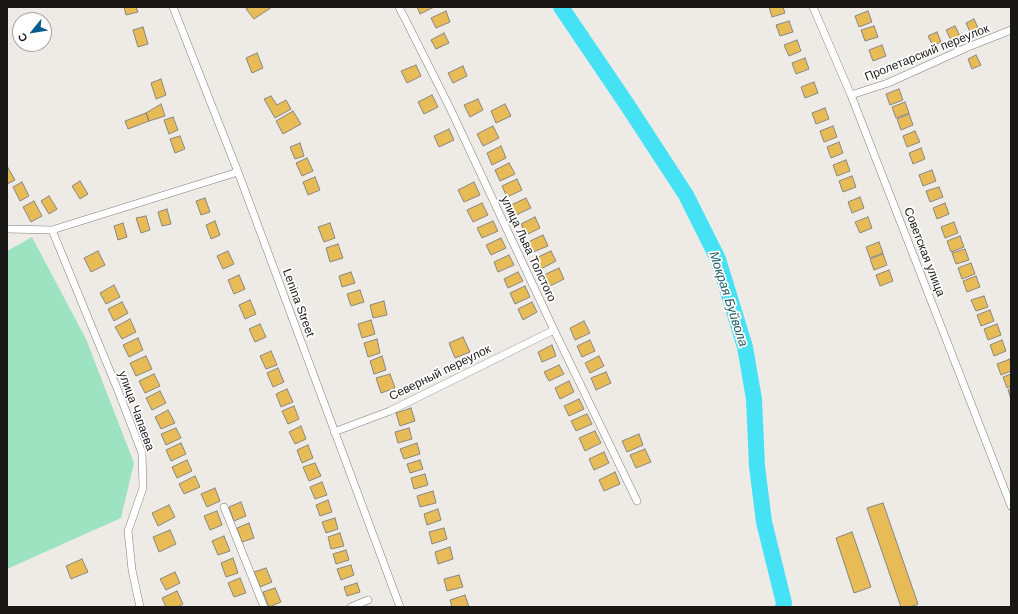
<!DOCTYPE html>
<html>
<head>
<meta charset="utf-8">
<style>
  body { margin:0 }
  #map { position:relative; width:1018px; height:614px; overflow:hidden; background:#eeebe7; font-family:Arial,sans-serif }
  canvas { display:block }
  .frame { position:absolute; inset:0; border:8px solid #181716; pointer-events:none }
  .north { position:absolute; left:12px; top:12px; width:40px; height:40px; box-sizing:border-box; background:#fff; border:1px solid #a3a2a2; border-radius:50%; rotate:240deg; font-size:11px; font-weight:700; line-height:16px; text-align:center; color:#181716 }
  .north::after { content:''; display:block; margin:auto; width:14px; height:18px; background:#065b8d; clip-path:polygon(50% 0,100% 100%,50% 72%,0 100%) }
</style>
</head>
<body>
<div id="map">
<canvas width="1018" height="614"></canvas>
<div class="frame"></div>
<div class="north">С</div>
</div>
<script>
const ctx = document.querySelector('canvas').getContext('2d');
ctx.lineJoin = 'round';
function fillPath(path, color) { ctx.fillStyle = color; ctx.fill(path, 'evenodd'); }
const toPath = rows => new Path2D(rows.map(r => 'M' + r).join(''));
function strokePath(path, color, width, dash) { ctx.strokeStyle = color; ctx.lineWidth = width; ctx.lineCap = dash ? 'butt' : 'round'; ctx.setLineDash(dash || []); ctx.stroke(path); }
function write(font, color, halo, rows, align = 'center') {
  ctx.font = font + ' Arial,sans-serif'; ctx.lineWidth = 3.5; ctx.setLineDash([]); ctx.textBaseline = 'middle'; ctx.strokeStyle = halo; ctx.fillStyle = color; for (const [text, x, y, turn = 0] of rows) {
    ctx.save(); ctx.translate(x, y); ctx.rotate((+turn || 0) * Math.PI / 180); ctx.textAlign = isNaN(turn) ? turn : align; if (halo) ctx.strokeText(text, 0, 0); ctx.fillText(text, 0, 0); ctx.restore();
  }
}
const green = toPath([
  [32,237,86,339,134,463,121,518,7,569,7,251]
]);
const river = toPath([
  [561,7,628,106,686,195,718,259,745,347,754,399,757,466,764,522,784,603,783,607]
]);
const building = toPath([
  [124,7,136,7,138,12,126,15,124,7],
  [249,7,272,7,254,19,246,9,249,7],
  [417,7,434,7,420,14,417,7],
  [769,7,783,7,785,13,772,17,769,7],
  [446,11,450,22,436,28,431,18,446,11],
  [868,11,872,22,859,27,855,16,868,11],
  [974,19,979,30,971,34,966,23,974,19],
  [789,21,793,32,780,36,776,25,789,21],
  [874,26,878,37,865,41,861,30,874,26],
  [955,26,960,36,951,40,946,30,955,26],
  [143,27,148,44,138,47,133,30,143,27],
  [937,32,941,42,933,46,928,36,937,32],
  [444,33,449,43,436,49,431,40,444,33],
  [797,40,801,51,789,56,784,45,797,40],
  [882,45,886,56,873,61,869,50,882,45],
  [257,53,263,68,252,73,246,58,257,53],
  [976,55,981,65,972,69,968,59,976,55],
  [805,58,809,69,796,74,792,63,805,58],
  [416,65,421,76,407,83,401,71,416,65],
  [463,66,467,76,453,83,448,73,463,66],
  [161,79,166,95,156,99,151,83,161,79],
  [814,82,818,93,805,98,801,87,814,82],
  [899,89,903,100,890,105,886,94,899,89],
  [432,95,438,107,424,114,418,102,432,95],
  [271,96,277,105,286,100,291,109,275,118,264,99,271,96],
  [478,99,483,110,470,117,464,105,478,99],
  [905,102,909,113,896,118,892,107,905,102],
  [161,104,165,116,149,121,146,113,161,104],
  [505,104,511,116,496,123,491,111,505,104],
  [825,108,829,119,816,124,812,113,825,108],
  [293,111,301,124,283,134,276,121,293,111],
  [146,113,149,121,128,129,125,121,146,113],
  [909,114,913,125,901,130,897,119,909,114],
  [173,117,178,130,169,134,164,120,173,117],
  [493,126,499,138,483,146,477,134,493,126],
  [833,126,837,137,824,142,820,131,833,126],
  [449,129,454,140,439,147,434,136,449,129],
  [915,131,920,142,907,147,903,136,915,131],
  [180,136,185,149,175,153,170,139,180,136],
  [839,142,843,153,831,158,827,147,839,142],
  [300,143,304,156,295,159,290,147,300,143],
  [501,146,506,158,492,165,487,153,501,146],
  [921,148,925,159,913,164,909,153,921,148],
  [307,158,313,171,302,176,296,163,307,158],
  [846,160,850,171,837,176,833,165,846,160],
  [509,163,515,174,500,181,495,170,509,163],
  [7,166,15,180,7,184,7,166],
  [932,170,936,181,923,186,919,175,932,170],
  [852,176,856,187,843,192,839,181,852,176],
  [315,177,320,190,308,195,303,182,315,177],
  [517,179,522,190,507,197,502,186,517,179],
  [80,181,88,194,80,199,72,186,80,181],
  [22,182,29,196,20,201,13,187,22,182],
  [474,182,480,195,464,202,458,190,474,182],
  [939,187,943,197,930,202,926,191,939,187],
  [49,196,57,209,49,214,41,201,49,196],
  [860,197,864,208,852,213,848,202,860,197],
  [205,198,210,212,201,215,196,201,205,198],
  [526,198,531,208,516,215,511,205,526,198],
  [34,201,42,216,31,222,23,207,34,201],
  [482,203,488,215,473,222,467,210,482,203],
  [945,203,949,214,937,219,933,208,945,203],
  [167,209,171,224,162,226,158,212,167,209],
  [146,216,150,230,141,233,136,218,146,216],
  [535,217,540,228,526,235,521,224,535,217],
  [868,217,872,228,860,233,855,222,868,217],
  [215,221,220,235,211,239,206,225,215,221],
  [493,221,498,231,482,238,477,228,493,221],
  [954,222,958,233,945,238,941,227,954,222],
  [123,223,127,237,118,240,114,226,123,223],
  [330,223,335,238,324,242,318,227,330,223],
  [543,235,548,246,533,252,528,242,543,235],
  [960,236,964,247,951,252,947,241,960,236],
  [501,238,506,248,491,255,486,245,501,238],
  [879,242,883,253,870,258,866,247,879,242],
  [338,244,343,258,330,262,326,248,338,244],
  [965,249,969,260,956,264,952,253,965,249],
  [98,251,105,265,91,272,84,258,98,251],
  [228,251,234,264,223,269,217,256,228,251],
  [551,251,556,261,541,269,536,258,551,251],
  [883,254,887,265,874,270,870,259,883,254],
  [509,255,514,265,498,272,494,262,509,255],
  [971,263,975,274,962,279,958,268,971,263],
  [559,268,564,279,550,286,544,275,559,268],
  [889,270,893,281,880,286,876,275,889,270],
  [351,272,355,283,342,287,339,276,351,272],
  [518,272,523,281,508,288,504,279,518,272],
  [239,275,245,289,234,294,228,280,239,275],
  [976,276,980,287,967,292,963,281,976,276],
  [114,285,120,297,106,304,100,293,114,285],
  [525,286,530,297,515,304,510,293,525,286],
  [360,290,364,302,351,306,347,294,360,290],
  [984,296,988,307,976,311,971,300,984,296],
  [250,300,256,314,245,319,239,305,250,300],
  [384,301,387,315,373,318,370,305,384,301],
  [122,302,128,313,114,321,108,309,122,302],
  [532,302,537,312,523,320,518,309,532,302],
  [990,310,994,321,981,326,977,315,990,310],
  [130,319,136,332,122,339,115,327,130,319],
  [371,320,375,334,362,338,358,324,371,320],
  [584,321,590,333,575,340,570,328,584,321],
  [260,324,266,337,255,342,249,329,260,324],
  [997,324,1001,335,988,340,984,329,997,324],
  [463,337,470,352,455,358,449,343,463,337],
  [138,338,143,350,129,357,123,345,138,338],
  [377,339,380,353,368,357,364,343,377,339],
  [590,340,595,351,582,357,577,346,590,340],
  [1002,340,1006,351,994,356,990,345,1002,340],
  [552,345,556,356,542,362,538,352,552,345],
  [271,351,277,365,266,369,260,356,271,351],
  [146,356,152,369,136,376,130,363,146,356],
  [382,356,386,370,374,374,370,361,382,356],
  [599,356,604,366,590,373,585,363,599,356],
  [1010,359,1011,371,1001,375,997,364,1010,359],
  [559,365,564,374,549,381,544,372,559,365],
  [278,368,284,382,273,387,267,373,278,368],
  [606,372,611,383,596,390,591,378,606,372],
  [154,374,160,386,145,393,139,381,154,374],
  [390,374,395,388,381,393,376,378,390,374],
  [1011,374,1011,386,1007,388,1003,377,1011,374],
  [569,381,574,392,560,399,555,388,569,381],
  [1011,388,1011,399,1008,390,1011,388],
  [287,389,293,402,281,407,276,394,287,389],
  [160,391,166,403,152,410,146,398,160,391],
  [579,399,584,409,569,416,564,406,579,399],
  [294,406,299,419,288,424,282,411,294,406],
  [411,408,415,421,400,426,396,413,411,408],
  [168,410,175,423,161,429,155,417,168,410],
  [587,414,592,424,576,431,571,421,587,414],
  [301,426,306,439,295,444,289,432,301,426],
  [176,428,181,438,166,445,161,434,176,428],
  [409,428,412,439,398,443,395,432,409,428],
  [595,431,601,443,585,451,579,438,595,431],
  [639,434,643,445,627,452,622,441,639,434],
  [181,443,186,454,171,461,166,450,181,443],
  [417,443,420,454,404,459,400,449,417,443],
  [308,445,313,458,302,463,297,450,308,445],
  [645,449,651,462,636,468,630,455,645,449],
  [604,452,609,463,594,470,589,459,604,452],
  [187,460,192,471,177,478,172,467,187,460],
  [420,460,423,469,410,473,407,464,420,460],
  [315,463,321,476,309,481,303,467,315,463],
  [615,472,620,484,604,491,599,480,615,472],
  [425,474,428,485,414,489,411,478,425,474],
  [195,476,200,487,184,494,179,484,195,476],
  [322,482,327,495,315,499,310,487,322,482],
  [215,488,220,501,207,507,201,494,215,488],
  [433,491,436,503,420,507,417,496,433,491],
  [328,500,332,512,320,516,316,505,328,500],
  [241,502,246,516,234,521,229,507,241,502],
  [883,503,918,604,911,607,901,607,867,508,883,503],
  [169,505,175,517,158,526,152,513,169,505],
  [438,509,441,520,427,525,424,514,438,509],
  [217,511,222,525,210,530,204,516,217,511],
  [335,518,338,529,326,533,322,522,335,518],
  [249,523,254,538,242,542,237,528,249,523],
  [444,528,447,539,432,544,429,532,444,528],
  [170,530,176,544,159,552,153,537,170,530],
  [852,532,871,587,854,593,836,538,852,532],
  [340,533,344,546,331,549,328,537,340,533],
  [224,536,230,551,218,555,212,541,224,536],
  [450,547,453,559,438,564,435,552,450,547],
  [346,550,349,560,336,564,333,554,346,550],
  [233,558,238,573,226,577,221,563,233,558],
  [82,559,88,572,71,579,66,566,82,559],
  [351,565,354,575,341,580,337,569,351,565],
  [266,568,272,582,260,587,254,572,266,568],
  [175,572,180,583,166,590,160,579,175,572],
  [459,575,463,587,447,591,444,579,459,575],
  [240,578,246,593,234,597,228,583,240,578],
  [357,583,360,592,347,596,344,587,357,583],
  [275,588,281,602,269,607,263,592,275,588],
  [177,591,183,604,177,607,166,607,162,598,177,591],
  [465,595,469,607,452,607,450,600,465,595]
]);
const street = toPath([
  [173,7,238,172,400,607],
  [399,7,449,106,554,330,637,501],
  [813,7,851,95,1011,506],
  [851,95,888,83,968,47,1011,30],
  [7,229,52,230,238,172],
  [52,230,119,393,142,453,143,488,128,531,132,570,140,607],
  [334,432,390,411,554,330],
  [224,507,264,607],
  [351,607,368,600]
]);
const streetNames = [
  ["Пролетарский переулок",927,53,-22],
  ["улица Льва Толстого",528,249,65],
  ["Советская улица",924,252,69],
  ["Lenina Street",298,303,70],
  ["Северный переулок",440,373,-26],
  ["улица Чапаева",136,411,70]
];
const waterNames = [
  ["Мокрая Буйвола",728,299,72]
];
fillPath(green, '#9de3c2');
strokePath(river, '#45e2f5', 16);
fillPath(building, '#e7bb56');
strokePath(building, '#888683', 1);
strokePath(street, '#807f7b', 8);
strokePath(street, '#fff', 7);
write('12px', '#181716', '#fff', streetNames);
write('italic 13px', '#1d5c64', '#fff', waterNames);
</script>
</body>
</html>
